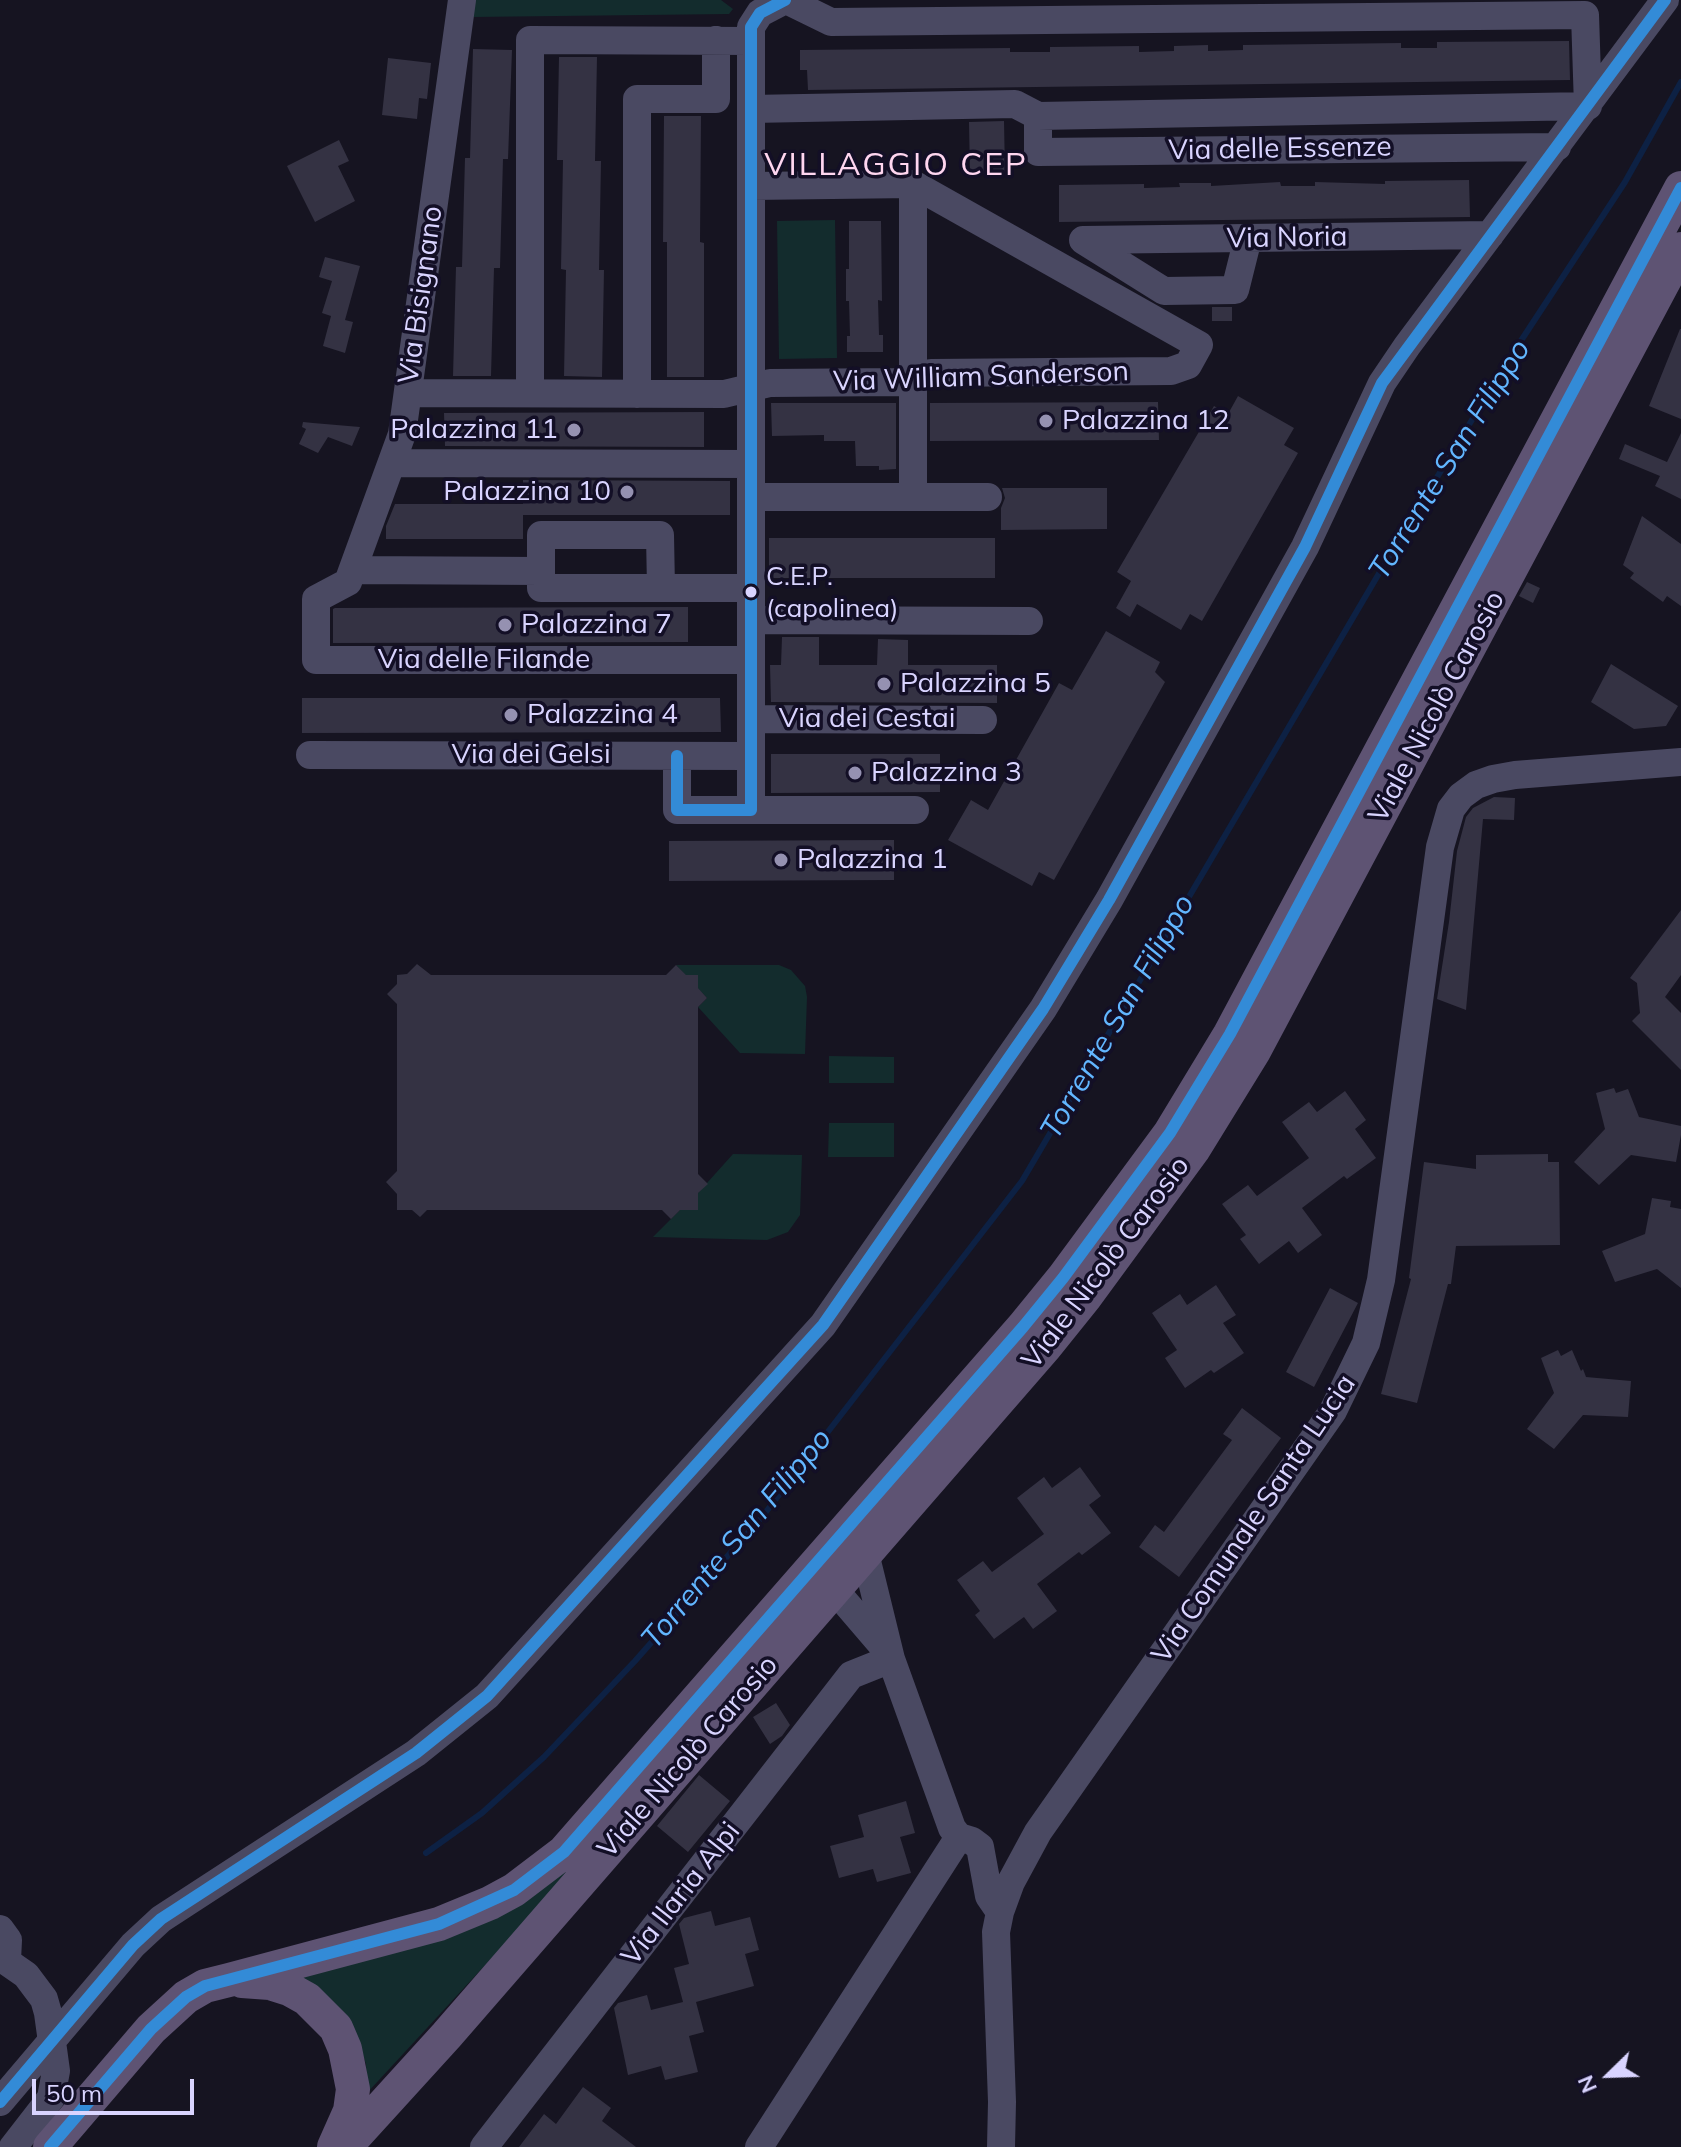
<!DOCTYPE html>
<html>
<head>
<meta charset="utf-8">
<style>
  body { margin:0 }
  #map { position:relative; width:1681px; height:2147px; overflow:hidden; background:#161421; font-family:Mulish,sans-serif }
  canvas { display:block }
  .north { position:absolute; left:1569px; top:2035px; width:80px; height:80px; -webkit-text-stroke:6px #130f26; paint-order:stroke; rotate:247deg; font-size:22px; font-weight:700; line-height:32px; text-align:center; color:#d9d4ff }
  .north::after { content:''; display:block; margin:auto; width:28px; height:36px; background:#d9d4ff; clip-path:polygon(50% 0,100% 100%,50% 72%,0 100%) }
  .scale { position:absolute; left:32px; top:2079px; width:162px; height:36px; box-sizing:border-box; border:4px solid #d9d4ff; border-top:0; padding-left:10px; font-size:24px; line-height:28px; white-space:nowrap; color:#d9d4ff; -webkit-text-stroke:6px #130f26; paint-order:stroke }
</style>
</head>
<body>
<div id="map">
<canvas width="1681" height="2147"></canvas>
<div class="north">N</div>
<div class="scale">50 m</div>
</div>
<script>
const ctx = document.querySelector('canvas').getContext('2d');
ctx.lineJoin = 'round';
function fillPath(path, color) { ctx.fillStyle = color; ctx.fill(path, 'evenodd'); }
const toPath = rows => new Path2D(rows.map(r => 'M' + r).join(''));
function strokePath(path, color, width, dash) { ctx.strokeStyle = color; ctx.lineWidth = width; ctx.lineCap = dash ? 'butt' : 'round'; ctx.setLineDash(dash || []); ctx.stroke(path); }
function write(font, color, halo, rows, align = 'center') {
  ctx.font = font + ' Mulish,sans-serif'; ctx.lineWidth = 7; ctx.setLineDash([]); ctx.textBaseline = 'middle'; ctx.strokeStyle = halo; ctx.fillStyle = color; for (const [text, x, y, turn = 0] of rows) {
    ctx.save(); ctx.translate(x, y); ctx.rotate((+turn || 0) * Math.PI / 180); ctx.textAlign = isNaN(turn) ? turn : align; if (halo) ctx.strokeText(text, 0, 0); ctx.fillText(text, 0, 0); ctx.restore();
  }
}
const green = toPath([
  [474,0,721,0,733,9,729,14,472,17],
  [835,220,837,358,779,359,777,221],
  [676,965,779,965,791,970,805,986,807,997,805,1054,740,1053,698,1007,707,998],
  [829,1056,894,1057,894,1083,829,1083],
  [829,1123,894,1123,894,1157,828,1157],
  [733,1154,802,1155,800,1215,788,1232,767,1240,653,1237,680,1210,698,1210,698,1193],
  [567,1867,572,1871,367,2093,366,2064,356,2036,300,1977]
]);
const stream = toPath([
  [426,1853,482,1813,544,1757,635,1661,762,1517,1022,1181,1391,553,1509,359,1625,182,1681,82]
]);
const building = toPath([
  [1569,41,1570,80,808,90,807,70,800,70,800,50,1010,48,1010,52,1050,52,1050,47,1139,46,1139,52,1174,51,1174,46,1208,45,1208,51,1243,50,1243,45,1401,43,1401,48,1437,48,1437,42],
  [473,49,512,50,508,159,503,159,500,268,494,268,491,376,453,376,456,267,462,267,465,158,470,158],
  [559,57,597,57,595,161,601,161,599,270,604,270,602,377,564,376,566,270,561,269,563,160,557,160],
  [388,58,431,63,427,99,419,98,417,119,382,115],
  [664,116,701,116,700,242,704,243,704,377,667,377,667,242,663,242],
  [1004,121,1005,173,970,174,969,122],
  [339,140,349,161,338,166,355,201,315,222,287,166],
  [1469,180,1470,217,1059,222,1059,185,1144,184,1144,188,1180,187,1179,183,1211,183,1211,186,1280,182,1281,186,1315,186,1315,182,1385,184,1385,181],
  [849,221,881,221,882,301,878,300,879,335,883,335,883,352,847,352,847,336,850,336,849,301,846,301,846,269,849,269],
  [325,257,360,266,345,320,353,322,345,353,323,346,331,316,322,313,332,281,319,277],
  [1212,307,1232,307,1232,321,1212,321],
  [1680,329,1681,329,1681,419,1649,406],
  [1238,396,1294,428,1284,445,1298,453,1202,621,1190,614,1181,630,1137,604,1130,617,1116,608,1131,581,1117,572,1214,406,1228,414],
  [1158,402,1159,440,930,441,930,403],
  [771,403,896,403,896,469,879,470,879,466,856,466,855,441,824,441,824,435,772,436],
  [704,412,704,447,445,446,444,413],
  [303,422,313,423,360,427,352,446,328,437,318,453,299,444,306,429,302,427],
  [1681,433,1681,499,1655,486,1660,476,1619,459,1625,444,1667,462],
  [523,480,730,481,730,515,523,515,523,539,386,539,386,526,395,504,523,504],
  [1002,488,1107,488,1107,529,1001,530,1001,508,1005,498],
  [1642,516,1681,544,1681,606,1667,596,1663,602,1630,578,1634,573,1623,565],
  [769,538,995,538,995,578,769,578],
  [1527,582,1540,588,1533,603,1519,596],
  [688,607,688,642,333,643,333,609,335,608],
  [1106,631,1160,662,1155,672,1165,682,1054,880,1039,872,1032,886,948,840,971,800,988,810,1059,683,1072,690],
  [782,637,819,637,819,665,877,665,878,639,908,640,908,665,997,665,997,703,771,702,770,665,781,665],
  [1611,664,1678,706,1666,726,1634,729,1591,702],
  [302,698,720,698,721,732,302,733],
  [771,754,940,754,940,792,771,793],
  [1494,797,1515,798,1514,820,1483,819,1466,1010,1437,999,1449,922,1457,851,1466,817,1473,808],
  [894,840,894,880,669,881,669,841],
  [1681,910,1681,975,1665,997,1681,1013,1681,1070,1632,1021,1640,1013,1637,983,1630,978],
  [417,964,431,975,666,975,676,965,686,975,698,975,698,988,707,998,698,1007,698,1174,708,1184,698,1193,698,1210,680,1210,671,1219,662,1210,427,1210,420,1217,412,1210,397,1210,397,1194,386,1182,397,1171,397,1004,387,994,397,984,397,975,407,974],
  [1614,1088,1616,1093,1628,1089,1639,1117,1681,1126,1681,1135,1676,1162,1631,1155,1599,1185,1574,1162,1605,1129,1596,1093],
  [1345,1091,1366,1120,1355,1129,1376,1158,1347,1179,1344,1176,1302,1208,1322,1235,1298,1253,1289,1241,1259,1264,1240,1239,1246,1235,1222,1204,1248,1185,1257,1196,1309,1158,1282,1122,1309,1102,1317,1112],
  [1548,1154,1548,1162,1559,1162,1560,1245,1456,1246,1451,1284,1448,1284,1417,1403,1381,1394,1411,1279,1409,1278,1424,1162,1476,1169,1476,1155],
  [1652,1198,1671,1201,1670,1207,1681,1209,1681,1288,1657,1269,1615,1282,1602,1251,1645,1234],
  [1216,1285,1236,1315,1223,1323,1244,1353,1214,1373,1211,1370,1185,1388,1165,1358,1177,1350,1152,1313,1180,1294,1187,1305],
  [1330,1288,1358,1303,1314,1387,1286,1372],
  [1558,1350,1561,1356,1572,1350,1581,1371,1583,1369,1586,1377,1631,1381,1628,1417,1583,1415,1554,1449,1527,1429,1554,1393,1541,1358],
  [1242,1408,1281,1438,1179,1577,1139,1547,1155,1525,1164,1532,1232,1440,1223,1434],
  [1080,1467,1101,1496,1089,1505,1111,1533,1082,1555,1079,1552,1037,1584,1057,1611,1033,1629,1024,1617,994,1639,975,1615,980,1611,957,1580,983,1561,992,1572,1044,1534,1017,1498,1044,1477,1052,1488],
  [776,1703,790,1725,782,1736,770,1744,753,1717],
  [699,1775,730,1801,688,1852,657,1826],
  [906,1801,915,1833,900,1837,911,1873,877,1882,873,1869,839,1878,830,1846,864,1837,858,1815],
  [711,1911,715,1926,750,1917,759,1950,745,1954,754,1986,696,2002,704,2032,689,2036,698,2072,665,2080,661,2066,628,2075,614,2008,618,2003,647,1995,651,2010,683,2002,674,1968,689,1964,679,1924,684,1918],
  [583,2087,611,2108,602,2121,636,2147,519,2147,544,2114,556,2124]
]);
const minor = toPath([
  [462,0,402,434,348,582,316,599,316,660,751,660],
  [751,109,1015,104,1038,116,1588,106,1585,15,831,22,786,0],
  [1038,116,1038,152,1557,147],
  [1083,240,1490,235],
  [1084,241,1164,291,1235,290,1248,238],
  [408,393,724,394,770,383,900,382,931,373,1171,371,1188,365,1199,345,913,184,751,186],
  [530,393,530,40,751,41],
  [637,394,637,99,716,99,716,40],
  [394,463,751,464],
  [751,497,988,497],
  [913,497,913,184],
  [353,570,541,571,541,588,751,588],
  [541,571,541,535,660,535,661,588],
  [751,620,1029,621],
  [751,719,983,720],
  [310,755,751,756],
  [677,756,677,810,915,810],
  [751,810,751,27,760,13,785,0],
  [865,1553,891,1659,952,1828,959,1837,972,1841,980,1847,989,1896,1000,1912],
  [817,1577,845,1602,881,1644,887,1646],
  [0,1929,8,1940,7,1960],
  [0,1957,26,1975,44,1999,48,2013,56,2071,51,2098,13,2147],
  [0,2102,133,1945,161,1919,416,1753,487,1696,823,1325,1043,1009,1109,900,1305,547,1382,383,1407,346,1665,0],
  [484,2147,851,1675,891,1659],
  [759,2147,959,1837],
  [1001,2147,1002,2102,996,1932,1000,1912,1011,1882,1038,1832,1333,1411,1366,1343,1381,1280,1440,847,1451,809,1461,796,1476,785,1493,779,1515,775,1681,762]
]);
const major = toPath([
  [242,1981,270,1983,289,1989,307,1999,336,2028,345,2049,353,2089,350,2111,334,2147],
  [50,2147,151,2029,186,1997,205,1986,229,1980,439,1924,490,1903,514,1890,564,1852,1023,1327,1063,1278,1170,1133,1230,1034,1681,188],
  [345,2147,446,2036,1045,1347,1086,1296,1193,1150,1254,1051,1681,249]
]);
const bus1 = toPath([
  [677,756,677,810,751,810],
  [751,810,751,27,760,13,785,0],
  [0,2102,133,1945,161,1919,416,1753,487,1696,823,1325,1043,1009,1109,900,1305,547,1382,383,1665,0],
  [50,2147,151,2029,186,1997,205,1986,439,1924,514,1890,564,1852,1023,1327,1063,1278,1170,1133,1230,1034,1681,188]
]);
const markers = [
  [1046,421,8,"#9591b1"],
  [574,430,8,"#9591b1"],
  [627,492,8,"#9591b1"],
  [751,592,7,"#d9d4ff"],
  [505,625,8,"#9591b1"],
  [884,684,8,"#9591b1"],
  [511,715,8,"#9591b1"],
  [855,773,8,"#9591b1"],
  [781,860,8,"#9591b1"]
];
const busNames = [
  ["C.E.P.",766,577],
  ["(capolinea)",766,609]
];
const streetNames = [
  ["Via delle Essenze",1280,149,-1],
  ["Via Noria",1287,238,-1],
  ["Via Bisignano",421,295,-82],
  ["Via William Sanderson",981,377,-2],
  ["Via delle Filande",484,660],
  ["Viale Nicolò Carosio",1437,707,-62],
  ["Via dei Cestai",867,719],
  ["Via dei Gelsi",531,755],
  ["Viale Nicolò Carosio",1106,1263,-53],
  ["Via Comunale Santa Lucia",1254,1519,-56],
  ["Viale Nicolò Carosio",688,1757,-49],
  ["Via Ilaria Alpi",681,1894,-52]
];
const poiNames = [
  ["Palazzina 12",1062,421],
  ["Palazzina 11",558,430,"right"],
  ["Palazzina 10",611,492,"right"],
  ["Palazzina 7",521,625],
  ["Palazzina 5",900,684],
  ["Palazzina 4",527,715],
  ["Palazzina 3",871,773],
  ["Palazzina 1",797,860]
];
const waterNames = [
  ["Torrente San Filippo",1450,460,-58],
  ["Torrente San Filippo",1118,1017,-60],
  ["Torrente San Filippo",737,1539,-50]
];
const quarterNames = [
  ["VILLAGGIO CEP",896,165]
];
fillPath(green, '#132c2d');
strokePath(stream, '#0d2144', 6);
fillPath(building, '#343243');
strokePath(minor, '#4a4962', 28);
strokePath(major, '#5e5373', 34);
strokePath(bus1, '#338bd7', 12);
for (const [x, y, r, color] of markers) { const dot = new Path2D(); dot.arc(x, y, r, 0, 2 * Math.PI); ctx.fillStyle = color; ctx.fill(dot); strokePath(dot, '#130f26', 3); }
write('26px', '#d9d4ff', '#130f26', busNames, 'left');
write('28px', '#d9d4ff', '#130f26', streetNames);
write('28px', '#d9d4ff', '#130f26', poiNames, 'left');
write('italic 30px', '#62b6ff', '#130f26', waterNames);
ctx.letterSpacing = '2px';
write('32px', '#ffd6f0', '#130f26', quarterNames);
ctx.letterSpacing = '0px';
</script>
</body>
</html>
